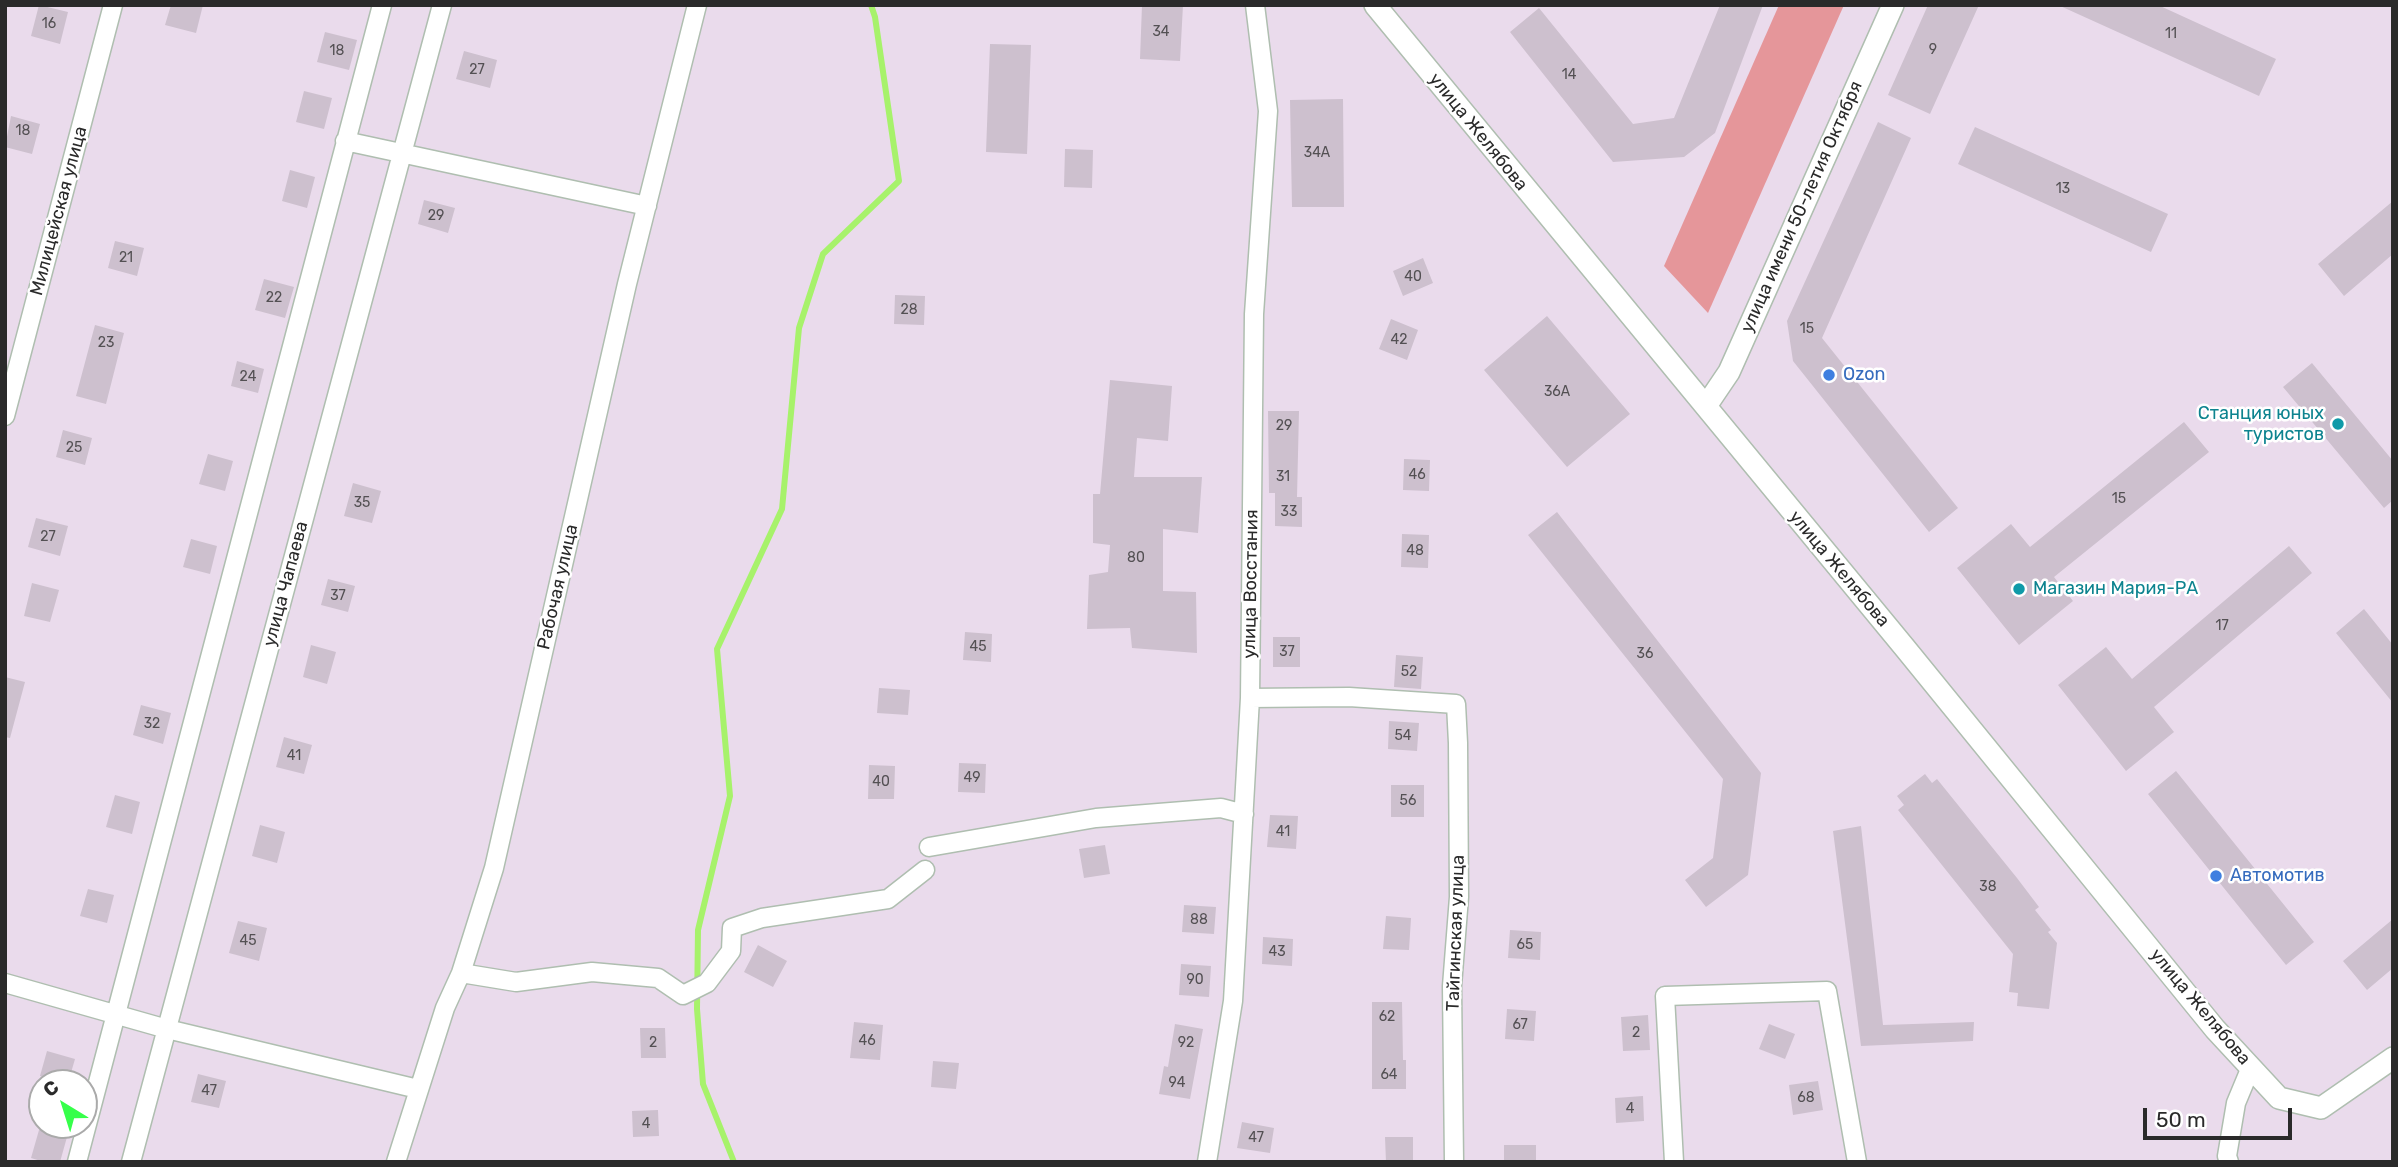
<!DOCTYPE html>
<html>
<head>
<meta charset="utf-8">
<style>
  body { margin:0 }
  #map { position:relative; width:2398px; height:1167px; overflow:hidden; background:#eadbec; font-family:Rubik,sans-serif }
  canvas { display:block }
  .frame { position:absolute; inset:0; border:7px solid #2a2a2a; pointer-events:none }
  .north { position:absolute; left:28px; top:1069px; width:70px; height:70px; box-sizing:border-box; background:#fff; border:2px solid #aaa; border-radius:50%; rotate:322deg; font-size:19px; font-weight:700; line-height:28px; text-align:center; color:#2a2a2a }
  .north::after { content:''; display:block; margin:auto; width:24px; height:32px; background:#36ff4a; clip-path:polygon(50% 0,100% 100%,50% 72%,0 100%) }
  .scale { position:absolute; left:2143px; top:1108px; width:149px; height:32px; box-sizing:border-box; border:4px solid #2a2a2a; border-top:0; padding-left:9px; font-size:21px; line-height:24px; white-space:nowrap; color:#2a2a2a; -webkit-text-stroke:5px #fff; paint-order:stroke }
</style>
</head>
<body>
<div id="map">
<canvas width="2398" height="1167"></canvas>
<div class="frame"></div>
<div class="north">С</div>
<div class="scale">50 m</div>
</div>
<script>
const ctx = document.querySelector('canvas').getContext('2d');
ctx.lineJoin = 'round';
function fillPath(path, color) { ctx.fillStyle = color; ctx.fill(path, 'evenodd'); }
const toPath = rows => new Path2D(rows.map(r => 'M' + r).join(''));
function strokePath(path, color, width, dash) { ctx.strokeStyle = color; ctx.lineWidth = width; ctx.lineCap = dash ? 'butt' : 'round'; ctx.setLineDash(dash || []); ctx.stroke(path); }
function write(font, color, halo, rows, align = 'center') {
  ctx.font = font + ' Rubik,sans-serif'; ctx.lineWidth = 5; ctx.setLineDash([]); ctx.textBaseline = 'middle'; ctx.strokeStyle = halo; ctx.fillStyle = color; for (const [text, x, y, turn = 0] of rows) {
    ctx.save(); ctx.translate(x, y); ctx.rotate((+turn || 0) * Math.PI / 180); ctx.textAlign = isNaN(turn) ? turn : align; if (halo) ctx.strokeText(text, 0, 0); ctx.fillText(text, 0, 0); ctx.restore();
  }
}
const green = toPath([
  [1779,5,1844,5,1708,313,1664,266]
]);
const stream = toPath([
  [734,1162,703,1084,697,1009,698,930,730,796,717,649,782,509,799,328,823,254,899,181,875,17,871,5]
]);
const building = toPath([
  [39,5,68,12,60,44,31,36],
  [171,5,203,5,196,33,165,25],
  [1142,5,1183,5,1180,61,1140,59],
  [1720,5,1763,5,1715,133,1684,157,1613,162,1510,32,1539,8,1633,124,1674,118],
  [1928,5,1979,5,1930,114,1888,95],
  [2058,5,2158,5,2276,59,2259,96],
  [325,32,357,40,349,70,317,62],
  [990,44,1031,45,1027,154,986,152],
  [464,51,497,60,490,88,456,79],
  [304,91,332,98,324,129,296,122],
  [1343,99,1344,207,1292,207,1290,100],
  [11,116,40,124,32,154,5,147],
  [1878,122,1911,138,1822,338,1958,508,1929,532,1793,361,1787,321],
  [1975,127,2168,214,2151,252,1958,164],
  [1065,149,1093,150,1092,188,1064,187],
  [290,170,315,177,307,208,282,201],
  [424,200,455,208,448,233,418,224],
  [2393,201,2393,254,2344,296,2318,264],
  [115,241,144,248,137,276,108,268],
  [1423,258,1433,283,1403,296,1393,271],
  [264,279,294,287,285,318,255,310],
  [895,295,925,296,924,325,894,324],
  [1547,316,1630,414,1567,467,1484,370],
  [1391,319,1418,330,1407,360,1379,349],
  [95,325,124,333,106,404,76,396],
  [237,361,264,369,258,393,231,386],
  [2312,363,2393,461,2393,500,2384,508,2283,387],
  [1110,380,1172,386,1168,441,1137,438,1134,477,1202,477,1198,533,1163,529,1163,591,1196,592,1197,653,1132,648,1130,628,1087,629,1089,575,1108,572,1110,545,1093,543,1093,494,1100,494],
  [1268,411,1299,411,1297,497,1302,497,1302,527,1275,526,1275,493,1269,493],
  [2184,422,2209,452,2054,577,2073,601,2019,645,1957,568,2011,524,2030,547],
  [63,430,92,438,85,465,56,457],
  [208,454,233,461,225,491,199,484],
  [1404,459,1430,460,1429,491,1403,490],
  [353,483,381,491,372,523,344,516],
  [1557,512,1761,773,1748,875,1706,907,1685,880,1713,858,1723,779,1528,535],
  [36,518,68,526,60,556,28,547],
  [1402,534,1429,535,1428,568,1401,567],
  [191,539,217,546,210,574,183,567],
  [2289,546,2312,573,2154,707,2174,732,2126,771,2058,685,2106,647,2132,679],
  [328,579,355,586,348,612,321,605],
  [32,583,59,590,50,622,24,616],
  [2364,609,2393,645,2393,703,2336,633],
  [965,632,992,634,991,662,963,660],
  [1273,637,1300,637,1300,667,1273,667],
  [311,645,336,652,327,684,303,677],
  [1396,655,1423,657,1421,689,1394,687],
  [5,677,25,682,10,738,5,737],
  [879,688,910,690,908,715,877,713],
  [141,705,171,713,163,744,133,735],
  [1389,721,1419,723,1417,751,1388,749],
  [284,737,312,745,304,774,276,767],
  [959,763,986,764,985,793,958,792],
  [869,765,895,766,894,799,868,799],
  [2176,771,2314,942,2286,965,2148,794],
  [1925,774,1932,783,1937,779,2017,878,2039,907,2035,910,2051,930,2048,932,2057,943,2049,1009,2017,1006,2018,993,2009,992,2013,954,1898,810,1904,805,1897,796],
  [1391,785,1424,785,1424,817,1391,817],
  [115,795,140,802,132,834,106,827],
  [1270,815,1298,816,1296,849,1267,847],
  [260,825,285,832,277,863,252,856],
  [1861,826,1883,1025,1974,1022,1973,1041,1861,1046,1833,831],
  [1105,845,1110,874,1084,878,1079,849],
  [88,889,114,895,107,923,80,916],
  [1184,905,1216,907,1214,934,1182,932],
  [1386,916,1411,918,1409,950,1383,949],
  [2393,919,2393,968,2367,990,2343,961],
  [238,921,267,928,259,961,229,953],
  [1510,930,1541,932,1540,960,1508,958],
  [1263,937,1293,939,1292,966,1262,964],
  [758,945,787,961,773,987,744,972],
  [1181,964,1211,966,1209,997,1179,995],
  [1372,1002,1402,1002,1403,1060,1406,1060,1406,1089,1372,1089],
  [1507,1009,1536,1011,1534,1041,1505,1039],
  [1648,1015,1650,1050,1623,1051,1621,1017],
  [854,1022,883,1025,880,1060,850,1058],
  [1175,1024,1203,1029,1190,1099,1159,1094,1164,1066,1168,1067],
  [1769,1024,1795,1034,1785,1059,1759,1049],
  [640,1028,665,1028,666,1058,641,1058],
  [47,1051,75,1059,68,1083,40,1076],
  [933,1061,959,1063,956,1089,931,1087],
  [198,1074,226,1081,219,1108,191,1102],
  [1818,1081,1823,1110,1793,1115,1789,1085],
  [1643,1096,1644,1121,1616,1123,1615,1098],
  [658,1110,659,1136,633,1137,632,1111],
  [1242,1122,1274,1128,1270,1153,1237,1148],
  [39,1130,67,1137,60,1162,44,1162,31,1158],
  [1385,1137,1413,1137,1413,1162,1386,1162],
  [1504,1145,1536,1145,1536,1162,1504,1162]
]);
const minor = toPath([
  [345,141,647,206],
  [5,416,113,5],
  [1250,698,1349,697,1456,704,1458,743,1459,897,1452,986,1454,1162],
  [929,847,1096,818,1221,808,1244,814],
  [461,973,516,982,592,972,658,978,683,995,707,983,731,951,732,928,762,918,888,899,925,870],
  [5,983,167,1029,418,1089],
  [77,1162,382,5],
  [131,1162,442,5],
  [396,1162,445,1008,461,973,494,868,627,284,697,5],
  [1207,1162,1233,1001,1250,698,1254,314,1268,111,1255,5],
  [1674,1162,1665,996,1827,991,1857,1162],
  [2229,1162,2227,1156,2236,1103,2251,1067]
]);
const tertiary = toPath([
  [1375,5,1905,648,2215,1029,2279,1098,2321,1108,2393,1058],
  [1706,406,1729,372,1893,5]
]);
const markers = [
  [1829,375,7,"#3f7fe0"],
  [2338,424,7,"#0f9aa8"],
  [2019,589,7,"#0f9aa8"],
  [2216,876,7,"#3f7fe0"]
];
const numberNames = [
  ["16",49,24],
  ["34",1161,32],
  ["11",2171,34],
  ["9",1933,50],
  ["18",337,51],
  ["27",477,70],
  ["14",1569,75],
  ["18",23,131],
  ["34А",1317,153],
  ["13",2063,189],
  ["29",436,216],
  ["21",126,258],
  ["40",1413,277],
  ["22",274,298],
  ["28",909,310],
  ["15",1807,329],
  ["42",1399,340],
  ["23",106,343],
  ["24",248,377],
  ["36А",1557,392],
  ["29",1284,426],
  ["25",74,448],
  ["46",1417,475],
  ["31",1283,477],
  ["15",2119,499],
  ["35",362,503],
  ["33",1289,512],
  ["27",48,537],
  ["48",1415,551],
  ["80",1136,558],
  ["37",338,596],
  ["17",2222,626],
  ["45",978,647],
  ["37",1287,652],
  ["36",1645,654],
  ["52",1409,672],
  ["32",152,724],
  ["54",1403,736],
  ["41",294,756],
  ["49",972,778],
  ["40",881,782],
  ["56",1408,801],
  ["41",1283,832],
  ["38",1988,887],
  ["88",1199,920],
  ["45",248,941],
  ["65",1525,945],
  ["43",1277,952],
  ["90",1195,980],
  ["62",1387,1017],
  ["67",1520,1025],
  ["2",1636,1033],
  ["46",867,1041],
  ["2",653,1043],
  ["92",1186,1043],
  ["64",1389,1075],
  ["94",1177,1083],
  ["47",209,1091],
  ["68",1806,1098],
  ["4",1630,1109],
  ["4",646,1124],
  ["47",1256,1138]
];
const streetNames = [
  ["улица Желябова",1478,132,51],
  ["улица имени 50-летия Октября",1802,207,-66],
  ["Милицейская улица",59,211,-75],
  ["улица Желябова",1839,569,50],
  ["улица Чапаева",286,584,-75],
  ["улица Восстания",1251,584,-89],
  ["Рабочая улица",558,587,-77],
  ["Тайгинская улица",1456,933,-88],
  ["улица Желябова",2200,1007,50]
];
const shopNames = [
  ["Ozon",1843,375],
  ["Автомотив",2230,876]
];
const cultureNames = [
  ["Станция юных",2324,414],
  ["туристов",2324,435],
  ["Магазин Мария-РА",2033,589,"left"]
];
fillPath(green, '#e5969a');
strokePath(stream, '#a7f26b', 6);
fillPath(building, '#cdc0ce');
strokePath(minor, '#afbeb0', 21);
strokePath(tertiary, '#afbeb0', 24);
strokePath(minor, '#fff', 18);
strokePath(tertiary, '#fff', 21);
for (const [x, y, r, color] of markers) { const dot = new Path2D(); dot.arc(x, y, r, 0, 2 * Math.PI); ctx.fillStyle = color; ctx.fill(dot); strokePath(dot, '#fff', 2.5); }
write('14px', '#535053', null, numberNames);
write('18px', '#2a2a2a', '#fff', streetNames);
write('18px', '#366cbe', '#fff', shopNames, 'left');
write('18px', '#0d838f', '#fff', cultureNames, 'right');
</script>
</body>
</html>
